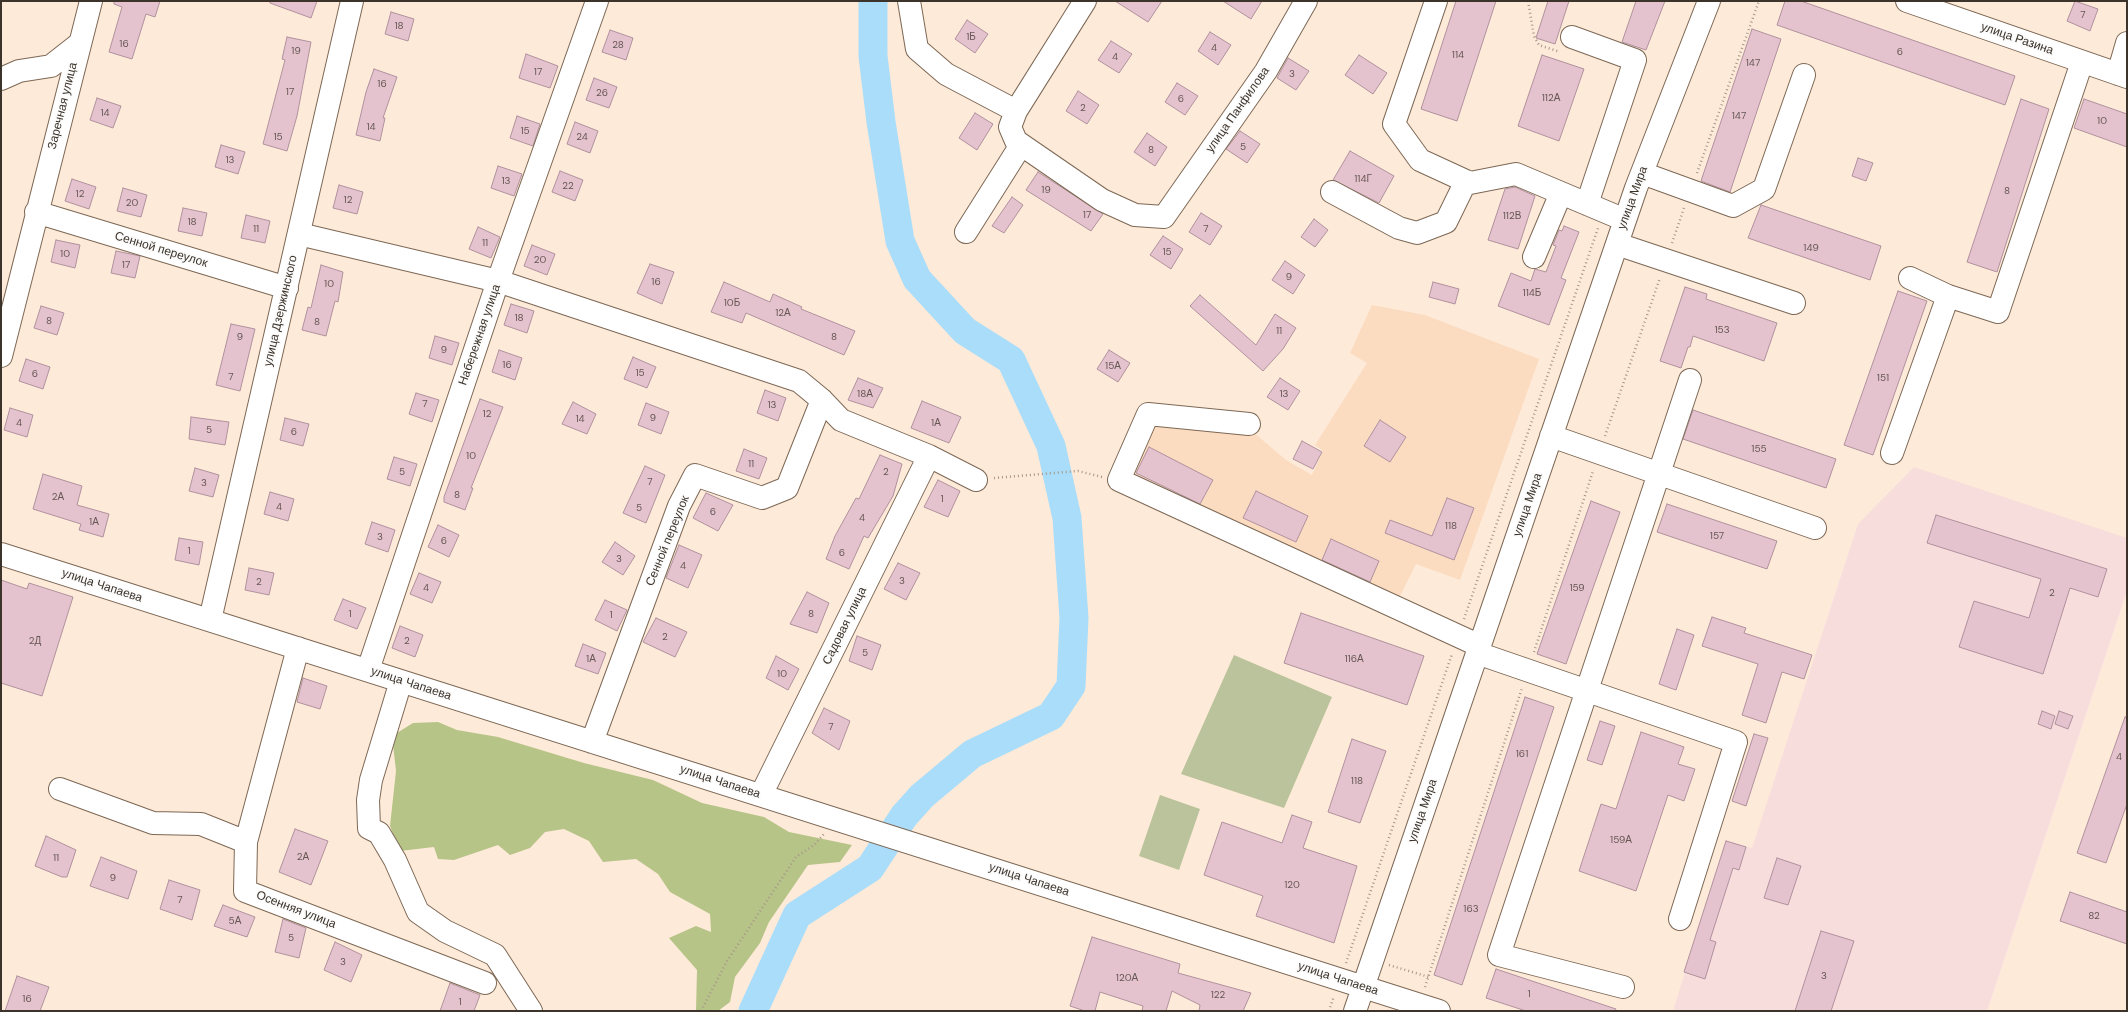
<!DOCTYPE html>
<html>
<head>
<meta charset="utf-8">
<style>
  body { margin:0 }
  #map { position:relative; width:2128px; height:1012px; overflow:hidden; background:#feead9; font-family:"DM Sans",sans-serif }
  canvas { display:block }
  .frame { position:absolute; inset:0; border:2px solid #3c332a; pointer-events:none }
</style>
</head>
<body>
<div id="map">
<canvas width="2128" height="1012"></canvas>
<div class="frame"></div>
</div>
<script>
const ctx = document.querySelector('canvas').getContext('2d');
ctx.lineJoin = 'round';
function fillPath(path, color) { ctx.fillStyle = color; ctx.fill(path, 'evenodd'); }
const toPath = rows => new Path2D(rows.map(r => 'M' + r).join(''));
function strokePath(path, color, width, dash) { ctx.strokeStyle = color; ctx.lineWidth = width; ctx.lineCap = dash ? 'butt' : 'round'; ctx.setLineDash(dash || []); ctx.stroke(path); }
function write(font, color, halo, rows, align = 'center') {
  ctx.font = font + ' "DM Sans",sans-serif'; ctx.lineWidth = 3.5; ctx.setLineDash([]); ctx.textBaseline = 'middle'; ctx.strokeStyle = halo; ctx.fillStyle = color; for (const [text, x, y, turn = 0] of rows) {
    ctx.save(); ctx.translate(x, y); ctx.rotate((+turn || 0) * Math.PI / 180); ctx.textAlign = isNaN(turn) ? turn : align; if (halo) ctx.strokeText(text, 0, 0); ctx.fillText(text, 0, 0); ctx.restore();
  }
}
const built = toPath([
  [1372,305,1425,315,1539,359,1460,580,1416,564,1396,604,1125,476,1152,421,1252,431,1286,460,1312,475,1323,451,1315,445,1367,363,1350,353]
]);
const education = toPath([
  [1914,467,2127,538,2127,591,1987,1011,1673,1011,1726,840,1752,848,1858,524]
]);
const green = toPath([
  [1234,655,1332,697,1284,808,1181,774],
  [1160,795,1200,809,1179,870,1139,856]
]);
const forest = toPath([
  [438,722,457,730,498,737,584,763,653,780,702,803,764,817,789,832,852,845,840,862,808,865,769,922,760,943,735,977,730,1002,718,1011,696,1011,697,970,669,938,696,926,711,932,710,914,670,892,658,874,636,859,603,862,589,841,564,829,545,832,530,848,510,855,498,845,454,860,438,859,434,847,400,851,390,826,396,771,392,736,413,723]
]);
const river = toPath([
  [753,1011,797,915,870,868,904,816,922,796,972,754,1051,716,1071,686,1074,618,1067,518,1051,446,1011,360,965,331,917,279,900,241,881,122,873,56,873,1]
]);
const building = toPath([
  [114,1,160,1,155,17,146,14,132,59,109,52,122,7,114,4,114,1],
  [270,1,317,1,311,18,270,3,270,1],
  [1115,1,1162,1,1148,22,1115,1],
  [1223,1,1262,1,1251,19,1223,1],
  [1456,1,1496,1,1457,121,1421,109,1456,1],
  [1548,1,1569,1,1555,44,1536,38,1548,1],
  [1636,1,1665,1,1646,50,1622,42,1636,1],
  [1785,1,1801,1,2015,76,2005,105,1777,25,1785,1],
  [2075,1,2098,9,2090,31,2067,21,2075,1],
  [391,12,414,19,408,41,385,34,391,12],
  [967,20,988,34,975,53,955,39,967,20],
  [1752,29,1781,39,1730,192,1701,181,1752,29],
  [610,30,633,38,626,60,602,52,610,30],
  [1210,32,1231,45,1218,65,1198,51,1210,32],
  [287,37,311,42,297,116,287,151,263,144,285,60,282,59,287,37],
  [1111,41,1132,54,1119,73,1098,60,1111,41],
  [526,54,558,66,550,88,519,78,526,54],
  [1359,55,1387,73,1373,94,1345,75,1359,55],
  [1542,55,1584,69,1559,141,1518,126,1542,55],
  [1288,58,1309,71,1296,90,1277,78,1288,58],
  [374,69,397,77,383,118,385,118,380,141,356,135,366,92,374,69],
  [594,78,617,87,609,108,586,100,594,78],
  [1177,83,1198,96,1185,115,1165,102,1177,83],
  [1078,91,1099,105,1087,124,1066,111,1078,91],
  [97,98,121,106,113,128,90,120,97,98],
  [2021,99,2049,109,1997,272,1967,262,2021,99],
  [2084,99,2127,114,2127,147,2074,128,2084,99],
  [975,113,993,124,977,150,959,138,975,113],
  [517,116,540,124,533,146,510,138,517,116],
  [575,122,598,131,590,153,567,144,575,122],
  [1240,131,1260,144,1247,163,1226,149,1240,131],
  [1147,133,1167,147,1155,166,1134,152,1147,133],
  [221,145,245,152,238,174,215,167,221,145],
  [1350,151,1394,176,1379,203,1333,180,1350,151],
  [1858,158,1873,163,1866,181,1852,176,1858,158],
  [498,166,522,174,514,196,491,188,498,166],
  [560,171,583,180,575,201,552,192,560,171],
  [1038,172,1103,214,1091,231,1026,190,1038,172],
  [72,179,96,187,89,209,65,201,72,179],
  [339,185,363,192,357,214,333,208,339,185],
  [1515,187,1535,196,1518,249,1488,240,1505,189,1515,187],
  [123,188,147,195,141,217,117,211,123,188],
  [1012,197,1023,205,1004,233,992,226,1012,197],
  [1761,205,1881,246,1870,280,1748,238,1761,205],
  [183,208,207,213,202,236,178,231,183,208],
  [1201,213,1222,226,1210,245,1189,232,1201,213],
  [246,215,270,221,265,243,241,238,246,215],
  [1314,219,1328,230,1315,247,1301,237,1314,219],
  [1564,226,1579,232,1561,278,1566,280,1549,325,1498,306,1511,273,1531,281,1535,269,1546,272,1556,246,1553,245,1559,230,1562,231,1564,226],
  [478,227,500,237,491,258,469,249,478,227],
  [1163,236,1183,249,1171,269,1150,255,1163,236],
  [56,240,80,245,75,268,51,262,56,240],
  [532,245,555,254,547,275,524,266,532,245],
  [116,251,140,256,135,278,111,273,116,251],
  [1285,261,1305,275,1293,294,1272,280,1285,261],
  [650,264,674,272,662,304,637,293,650,264],
  [321,265,343,272,338,302,335,301,326,336,302,330,308,307,311,308,321,265],
  [724,282,770,302,773,294,802,307,801,309,855,331,844,355,746,313,742,323,711,312,724,282],
  [1433,282,1459,289,1455,304,1429,297,1433,282],
  [1685,287,1707,294,1706,299,1777,323,1764,361,1693,336,1690,347,1688,347,1681,368,1660,361,1685,287],
  [1898,291,1927,301,1873,455,1844,445,1898,291],
  [1200,295,1256,345,1275,314,1296,328,1283,349,1263,371,1190,306,1200,295],
  [511,304,534,311,527,333,504,325,511,304],
  [41,306,64,313,57,335,34,328,41,306],
  [231,324,255,329,240,391,216,385,231,324],
  [435,336,459,343,452,365,429,358,435,336],
  [499,350,522,358,515,380,492,372,499,350],
  [1109,350,1130,363,1118,382,1097,369,1109,350],
  [633,357,656,367,647,388,624,379,633,357],
  [26,359,50,367,43,389,19,381,26,359],
  [858,378,883,388,873,408,848,400,858,378],
  [1280,378,1300,391,1288,410,1267,397,1280,378],
  [765,390,786,398,778,421,757,413,765,390],
  [416,393,439,400,432,422,409,414,416,393],
  [480,399,503,407,471,488,473,488,465,510,444,502,444,497,480,399],
  [922,401,961,417,949,443,911,428,922,401],
  [573,402,596,414,587,434,562,424,573,402],
  [646,403,669,412,661,434,638,425,646,403],
  [10,408,33,415,27,437,4,430,10,408],
  [1693,410,1836,459,1826,488,1683,439,1693,410],
  [191,417,229,422,225,445,189,439,191,417],
  [285,418,309,424,303,446,280,440,285,418],
  [1380,420,1406,437,1390,462,1364,446,1380,420],
  [1302,441,1322,452,1313,469,1293,459,1302,441],
  [1149,447,1213,480,1200,504,1136,473,1149,447],
  [744,449,767,458,759,479,736,471,744,449],
  [880,455,902,464,893,496,868,538,864,536,849,569,826,559,835,536,856,498,859,499,880,455],
  [394,457,417,464,410,486,387,479,394,457],
  [645,466,665,475,646,523,623,513,645,466],
  [195,468,219,475,213,497,189,491,195,468],
  [43,474,82,486,77,505,109,514,103,537,79,530,81,524,33,509,43,474],
  [938,480,960,491,948,517,924,507,938,480],
  [1256,491,1308,516,1296,542,1243,518,1256,491],
  [270,492,294,499,288,521,264,514,270,492],
  [706,493,733,505,718,531,693,518,706,493],
  [1447,498,1474,508,1454,560,1385,533,1390,520,1432,536,1447,498],
  [1591,501,1620,512,1566,664,1537,654,1591,501],
  [1667,504,1777,541,1767,569,1657,532,1667,504],
  [1936,515,2107,569,2098,597,2070,588,2043,674,1959,647,1974,601,2029,618,2041,579,1927,543,1936,515],
  [372,522,395,530,388,552,365,544,372,522],
  [438,525,459,535,449,557,428,547,438,525],
  [179,538,203,542,199,565,175,560,179,538],
  [1331,539,1379,561,1370,582,1322,560,1331,539],
  [615,542,635,556,623,575,602,562,615,542],
  [679,545,702,555,688,588,666,578,679,545],
  [898,563,920,573,906,600,884,589,898,563],
  [249,568,274,573,269,595,245,590,249,568],
  [419,573,441,582,432,603,410,594,419,573],
  [1,580,27,589,29,583,73,597,42,696,1,683,1,580],
  [807,592,829,603,817,633,790,624,807,592],
  [343,599,366,608,357,629,334,620,343,599],
  [605,600,627,610,617,631,595,620,605,600],
  [1301,613,1424,656,1407,705,1284,663,1301,613],
  [1712,617,1746,628,1744,633,1812,655,1804,679,1782,672,1766,723,1742,715,1758,664,1702,646,1712,617],
  [656,618,687,632,675,657,643,642,656,618],
  [400,626,423,635,415,657,392,648,400,626],
  [1677,629,1694,635,1676,690,1659,684,1677,629],
  [857,636,881,645,872,670,849,661,857,636],
  [583,644,606,653,598,674,575,666,583,644],
  [776,656,799,669,788,690,766,678,776,656],
  [303,678,327,686,320,709,297,702,303,678],
  [1525,697,1554,707,1462,985,1434,975,1525,697],
  [824,708,850,721,839,750,812,733,824,708],
  [2042,711,2055,716,2051,729,2038,724,2042,711],
  [2059,711,2073,716,2068,729,2055,724,2059,711],
  [2125,717,2127,717,2127,804,2106,863,2077,853,2125,717],
  [1600,721,1615,726,1602,765,1587,760,1600,721],
  [1641,732,1684,747,1678,764,1695,769,1684,801,1668,795,1636,891,1579,871,1601,804,1616,809,1641,732],
  [1754,734,1768,738,1746,806,1732,801,1754,734],
  [1352,739,1386,751,1360,823,1328,812,1352,739],
  [1292,815,1312,822,1303,848,1357,866,1334,943,1256,916,1263,896,1204,875,1222,822,1282,843,1292,815],
  [295,829,328,841,311,885,279,872,295,829],
  [46,836,76,850,67,877,62,877,35,866,46,836],
  [1726,841,1746,847,1739,870,1733,868,1710,940,1716,942,1705,979,1684,972,1726,841],
  [101,857,137,871,128,899,90,886,101,857],
  [1777,858,1801,866,1788,905,1764,898,1777,858],
  [169,880,200,890,192,920,160,909,169,880],
  [2070,892,2127,912,2127,944,2060,921,2070,892],
  [223,905,255,917,247,937,214,926,223,905],
  [283,919,306,928,299,958,275,952,283,919],
  [1821,931,1854,941,1831,1011,1795,1011,1821,931],
  [1092,937,1180,964,1178,973,1251,993,1243,1011,1199,1011,1200,1005,1172,991,1166,1011,1142,1011,1143,1006,1100,992,1095,1011,1085,1011,1070,1006,1092,937],
  [335,942,362,955,351,982,324,970,335,942],
  [1496,969,1616,1009,1615,1011,1526,1011,1486,998,1496,969],
  [17,976,49,987,40,1011,5,1011,17,976],
  [450,983,480,995,474,1011,440,1011,450,983]
]);
const path = toPath([
  [1528,1,1534,36,1539,45,1560,52],
  [1697,173,1759,1],
  [1672,243,1684,208],
  [1605,436,1660,278],
  [994,478,1078,471,1102,477],
  [1464,619,1598,228],
  [1534,652,1593,471],
  [1346,963,1452,654],
  [1389,965,1429,977],
  [1425,987,1522,688],
  [701,1011,727,961,796,857,814,845,824,834],
  [1329,1011,1334,996]
]);
const minor = toPath([
  [909,1,917,49,946,74,1016,111],
  [1085,1,1016,111,1010,127,1016,141,1102,200,1135,215,1164,217,1266,71,1306,1],
  [1436,1,1394,124,1420,160,1470,183,1516,174,1625,220],
  [1907,1,2127,77],
  [1572,37,1635,60,1587,204],
  [2118,74,2127,43],
  [1,79,19,71,51,66,79,44],
  [1642,173,1733,206,1764,189,1804,75],
  [1332,192,1399,228,1417,233,1446,222,1466,181],
  [36,212,287,288],
  [966,232,1021,145],
  [299,234,498,281,799,381,822,400,841,420,929,456,976,480],
  [1617,244,1794,303],
  [1534,257,1561,193],
  [1910,278,1948,296,1998,312,2082,62],
  [1,356,91,1],
  [1249,424,1148,414,1119,480,1480,646],
  [1551,436,1815,528],
  [1892,453,1948,296],
  [1,554,1439,1011],
  [210,620,352,1],
  [1477,653,1736,742,1680,919],
  [368,670,498,281,597,1],
  [401,681,371,780,368,800,369,828,379,833,395,860,418,912,445,931,495,955,531,1011],
  [592,742,679,506,695,475,762,498,787,488,822,400],
  [60,789,153,823,201,824,246,842,245,891,485,983],
  [761,795,929,456],
  [246,842,298,648],
  [1623,987,1499,955,1690,380],
  [1355,1011,1636,188,1709,1]
]);
const numberNames = [
  ["7",2083,15],
  ["18",399,26],
  ["1Б",971,37],
  ["16",124,44],
  ["28",618,45],
  ["4",1214,48],
  ["19",296,51],
  ["6",1900,52],
  ["114",1458,55],
  ["4",1115,57],
  ["147",1753,63],
  ["17",538,72],
  ["3",1292,74],
  ["16",382,84],
  ["17",290,92],
  ["26",602,93],
  ["112А",1551,98],
  ["6",1181,99],
  ["2",1083,108],
  ["14",105,113],
  ["147",1739,116],
  ["10",2102,121],
  ["14",371,127],
  ["15",525,131],
  ["15",278,137],
  ["24",582,137],
  ["5",1243,147],
  ["8",1151,150],
  ["13",230,160],
  ["114Г",1363,179],
  ["13",506,181],
  ["22",568,186],
  ["19",1046,190],
  ["8",2007,191],
  ["12",80,194],
  ["12",348,200],
  ["20",132,203],
  ["17",1087,215],
  ["112В",1512,216],
  ["18",192,222],
  ["11",256,229],
  ["7",1206,229],
  ["11",485,243],
  ["149",1811,248],
  ["15",1167,252],
  ["10",65,254],
  ["20",540,260],
  ["17",126,265],
  ["9",1289,277],
  ["16",656,282],
  ["10",329,284],
  ["114Б",1532,293],
  ["10Б",732,303],
  ["12А",783,313],
  ["18",519,318],
  ["8",49,321],
  ["8",317,322],
  ["153",1722,330],
  ["11",1279,331],
  ["9",240,337],
  ["8",834,337],
  ["9",444,350],
  ["16",507,365],
  ["15А",1113,366],
  ["15",640,373],
  ["6",35,374],
  ["7",231,377],
  ["151",1883,378],
  ["18А",865,394],
  ["13",1284,394],
  ["7",425,404],
  ["13",772,405],
  ["12",487,414],
  ["9",653,418],
  ["14",580,419],
  ["4",19,423],
  ["1А",936,423],
  ["5",209,430],
  ["6",294,432],
  ["155",1759,449],
  ["10",471,456],
  ["11",751,464],
  ["5",402,472],
  ["2",886,472],
  ["7",650,482],
  ["3",204,483],
  ["8",457,495],
  ["2А",58,497],
  ["1",942,499],
  ["4",279,507],
  ["5",639,508],
  ["6",713,512],
  ["4",862,518],
  ["1А",94,522],
  ["118",1451,526],
  ["157",1717,536],
  ["3",380,537],
  ["6",444,541],
  ["1",189,551],
  ["6",842,553],
  ["3",619,559],
  ["4",683,566],
  ["3",902,581],
  ["2",259,582],
  ["4",426,588],
  ["159",1577,588],
  ["2",2052,593],
  ["1",350,614],
  ["8",811,614],
  ["1",611,615],
  ["2",665,637],
  ["2Д",35,641],
  ["2",407,641],
  ["5",865,653],
  ["1А",591,659],
  ["116А",1354,659],
  ["10",782,674],
  ["7",831,727],
  ["161",1522,754],
  ["4",2119,757],
  ["118",1357,781],
  ["159А",1621,840],
  ["2А",303,857],
  ["11",56,858],
  ["9",113,878],
  ["120",1292,885],
  ["7",180,900],
  ["163",1471,909],
  ["82",2094,916],
  ["5А",235,921],
  ["5",291,938],
  ["3",343,962],
  ["3",1824,976],
  ["120А",1127,978],
  ["1",1529,994],
  ["122",1218,995],
  ["16",27,999],
  ["1",460,1002]
];
const streetNames = [
  ["улица Разина",2017,39,19],
  ["Заречная улица",63,106,-76],
  ["улица Панфилова",1238,110,-55],
  ["улица Мира",1633,198,-70],
  ["Сенной переулок",161,250,17],
  ["улица Дзержинского",281,311,-77],
  ["Набережная улица",480,335,-71],
  ["улица Мира",1528,505,-71],
  ["Сенной переулок",668,541,-68],
  ["улица Чапаева",102,586,18],
  ["Садовая улица",845,626,-64],
  ["улица Чапаева",411,684,18],
  ["улица Чапаева",720,782,18],
  ["улица Мира",1423,811,-71],
  ["улица Чапаева",1029,880,18],
  ["Осенняя улица",296,910,21],
  ["улица Чапаева",1338,979,18]
];
fillPath(built, '#fbdcc1');
fillPath(education, '#f8dddd');
fillPath(green, '#bac39b');
fillPath(forest, '#b7c487');
strokePath(river, '#a9ddf9', 29);
fillPath(building, '#e4c3cf');
strokePath(building, '#b0919d', 1);
strokePath(minor, '#7d6855', 24);
strokePath(path, '#a6978a', 2.5, [1, 3]);
strokePath(minor, '#fff', 22);
write('10px', '#665753', null, numberNames);
write('12px', '#3c332a', '#fbfbfb', streetNames);
</script>
</body>
</html>
